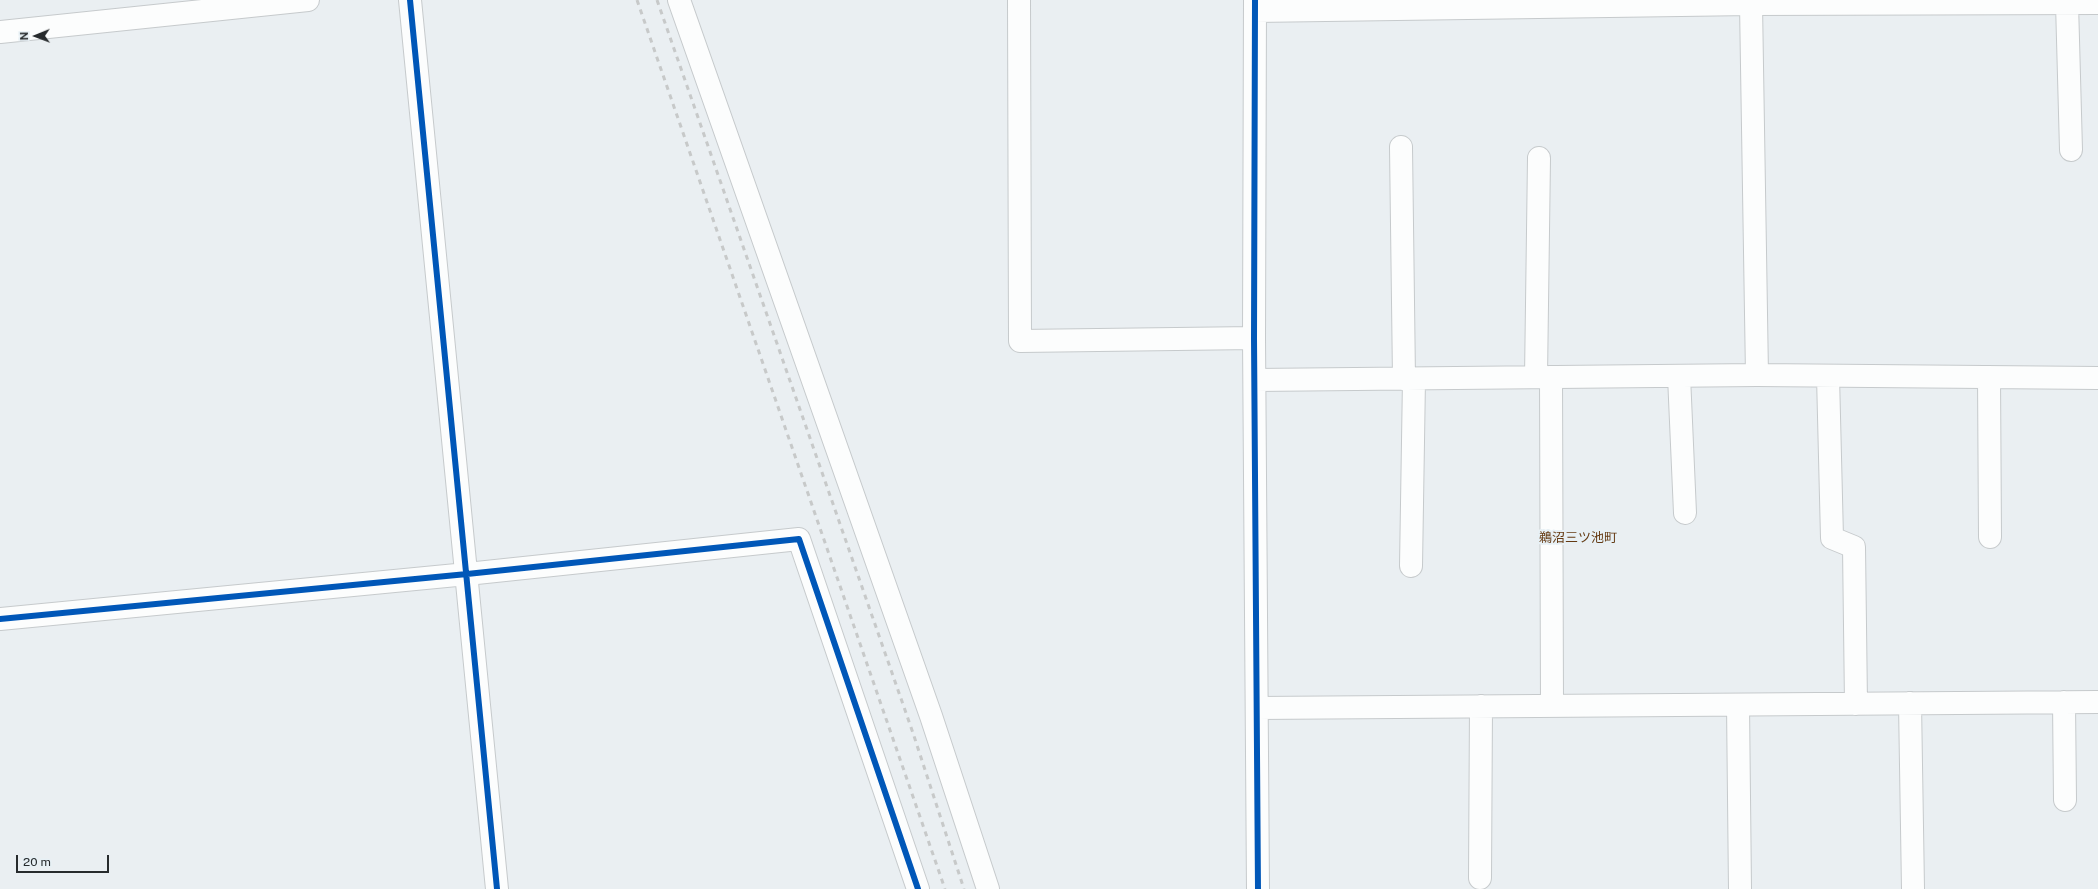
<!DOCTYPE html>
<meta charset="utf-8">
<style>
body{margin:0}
#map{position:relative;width:2098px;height:889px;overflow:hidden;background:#eaeff2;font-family:"Public Sans",sans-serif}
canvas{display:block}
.north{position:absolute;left:16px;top:16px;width:40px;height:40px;-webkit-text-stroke:3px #e7f0f5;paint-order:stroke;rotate:269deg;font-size:11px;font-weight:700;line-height:16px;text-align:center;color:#272b2d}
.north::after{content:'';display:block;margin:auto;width:14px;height:18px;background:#272b2d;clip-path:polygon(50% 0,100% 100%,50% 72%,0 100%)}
.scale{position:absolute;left:16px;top:855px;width:93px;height:18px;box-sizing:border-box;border:2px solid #272b2d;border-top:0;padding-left:5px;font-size:12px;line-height:14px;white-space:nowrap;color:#272b2d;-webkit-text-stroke:3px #e7f0f5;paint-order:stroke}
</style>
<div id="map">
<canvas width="2098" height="889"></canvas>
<div class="north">N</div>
<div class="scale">20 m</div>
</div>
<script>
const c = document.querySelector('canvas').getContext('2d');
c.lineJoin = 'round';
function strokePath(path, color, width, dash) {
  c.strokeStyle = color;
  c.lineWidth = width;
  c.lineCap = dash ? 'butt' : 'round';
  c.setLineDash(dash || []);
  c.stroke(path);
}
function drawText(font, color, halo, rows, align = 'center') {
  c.font = font + ' "Public Sans","Noto Sans JP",sans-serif';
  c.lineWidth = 4;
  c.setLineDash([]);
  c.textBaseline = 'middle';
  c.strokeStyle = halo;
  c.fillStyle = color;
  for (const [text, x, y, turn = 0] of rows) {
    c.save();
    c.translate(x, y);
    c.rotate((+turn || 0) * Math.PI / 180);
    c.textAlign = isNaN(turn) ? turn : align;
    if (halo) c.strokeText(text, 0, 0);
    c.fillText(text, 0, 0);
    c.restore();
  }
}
const minor = new Path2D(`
 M410,0L497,889
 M679,0L931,716L988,889
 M1019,0L1020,341L1254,338
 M1255,0L1254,338L1258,889
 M2067,3L2071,150
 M1751,4L1757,375
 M1255,11L1751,4L2098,3
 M0,32L308,0
 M1401,147L1404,379
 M1679,376L1685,513
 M1828,376L1832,538L1854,547L1856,704
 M1536,377L1539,158
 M1551,377L1552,706
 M1989,377L1990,537
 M1255,380L1757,375L2098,378
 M1411,566L1414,379
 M0,619L467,574L799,539L918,889
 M2064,702L2065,800
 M1910,703L1913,889
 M1738,705L1740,889
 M1257,708L2098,702
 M1480,878L1481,706`);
const rail = new Path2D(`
 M637,0L945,889
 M657,0L913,733L964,889`);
const cycleway = new Path2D(`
 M410,0L497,889
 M1255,0L1254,338L1258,889
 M0,619L467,574L799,539L918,889`);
const quarterNames = [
 ["鵜沼三ツ池町",1578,538]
];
strokePath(minor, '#c6cacc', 24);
strokePath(minor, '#fcfdfd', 22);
strokePath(rail, '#c7c9c9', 3, [5, 5]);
strokePath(cycleway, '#0057b8', 6);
drawText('13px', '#653a13', '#e7f0f5', quarterNames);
</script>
